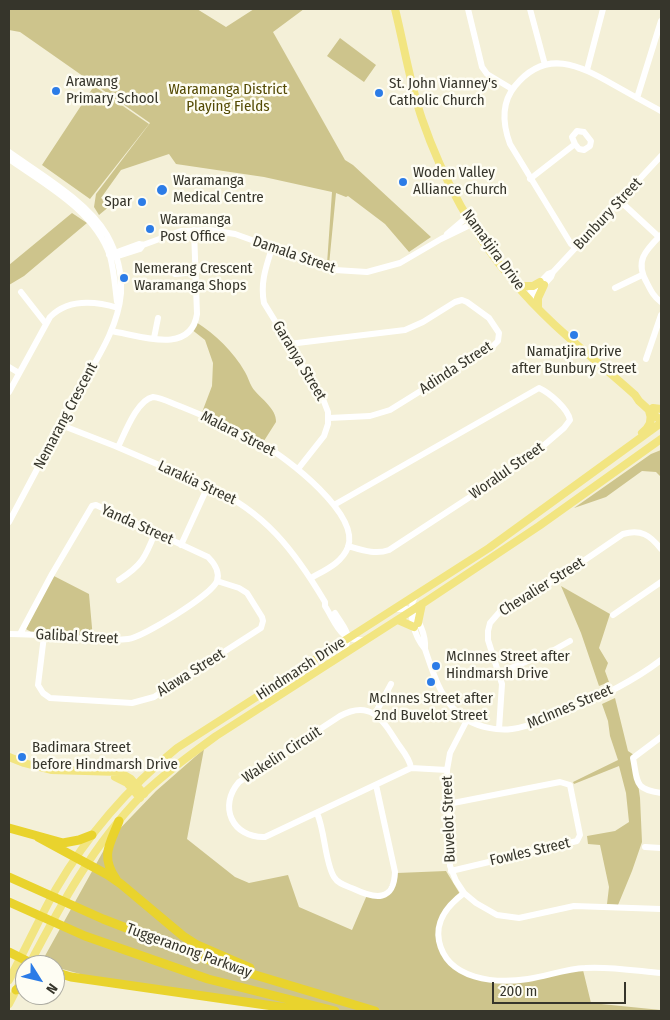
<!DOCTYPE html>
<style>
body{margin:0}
#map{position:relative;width:670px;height:1020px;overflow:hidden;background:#f4f0d8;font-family:"Fira Sans Condensed",sans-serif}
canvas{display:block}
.frame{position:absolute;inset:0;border:10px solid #36352b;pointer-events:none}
.north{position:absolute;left:15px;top:955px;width:50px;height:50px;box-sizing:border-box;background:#fefdf3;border:1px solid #aeada3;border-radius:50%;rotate:126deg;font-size:14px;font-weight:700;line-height:20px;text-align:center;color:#36352b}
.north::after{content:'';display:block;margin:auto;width:18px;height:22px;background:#2c7ce7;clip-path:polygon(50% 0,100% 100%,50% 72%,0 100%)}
.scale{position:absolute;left:492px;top:982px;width:134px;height:22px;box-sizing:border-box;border:2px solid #36352b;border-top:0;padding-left:6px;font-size:15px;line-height:18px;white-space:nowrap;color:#36352b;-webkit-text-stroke:4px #fefdf3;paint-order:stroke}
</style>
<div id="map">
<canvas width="670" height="1020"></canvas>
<div class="frame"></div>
<div class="north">N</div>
<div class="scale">200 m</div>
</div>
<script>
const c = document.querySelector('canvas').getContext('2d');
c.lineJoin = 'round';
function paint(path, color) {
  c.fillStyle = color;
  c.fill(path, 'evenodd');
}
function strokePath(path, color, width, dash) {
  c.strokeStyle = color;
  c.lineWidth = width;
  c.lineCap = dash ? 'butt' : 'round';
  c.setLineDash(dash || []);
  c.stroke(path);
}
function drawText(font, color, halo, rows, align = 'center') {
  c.font = font + ' "Fira Sans Condensed",sans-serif';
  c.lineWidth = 5;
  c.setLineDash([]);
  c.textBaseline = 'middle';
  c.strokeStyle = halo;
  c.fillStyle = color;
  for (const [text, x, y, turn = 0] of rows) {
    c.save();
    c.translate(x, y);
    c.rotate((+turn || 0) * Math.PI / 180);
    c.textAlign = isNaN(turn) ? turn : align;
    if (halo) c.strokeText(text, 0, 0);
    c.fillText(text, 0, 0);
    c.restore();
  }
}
const green = new Path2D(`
 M9,9H197L226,27L254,9H304L273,32L345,160L353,165L431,237L409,252L385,224L348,196L346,197L336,193L329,265L327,264L332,192L264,177L176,164L169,154L121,170L101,198L111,205L99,215L94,207L96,194L150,123L20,32L9,30Z
 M340,38L376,65L364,82L327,56Z
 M94,86L149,124L90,199L42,165Z
 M72,213L87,223L24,276L9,285V265Z
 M196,322C216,335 233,351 245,372C248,377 249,382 252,387C258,397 277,408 276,422L262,444L201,415L212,386L213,363L205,340L191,329Z
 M661,450V477L656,472L642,471L606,497L574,508L651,454Z
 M52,575L89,594L93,639L31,632L26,629Z
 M561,586L610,614L599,648L608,663L605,671L609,682L599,686L581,633Z
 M615,698L628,751L634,755L640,798L642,842L632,871L618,905L607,904L609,887L600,845L588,844L587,836L615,831L629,822L626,793L619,766L574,784L573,782L618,760L610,736L608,721L602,704Z
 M204,749L187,839L235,877L249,883L288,875L299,907L352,930L367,895H384L397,873L446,871L460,894L443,912L438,943L457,970L493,982L583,970L591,1003L661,1010V1011H314L263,1002L105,981L55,967V965L41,963L110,839L156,791Z`);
const minor = new Path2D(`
 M468,9L482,67L487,74L512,89
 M530,9L545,65
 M587,70L603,9
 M637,98L661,21
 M9,152C40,174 88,202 107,235C117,253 122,273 121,293C118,330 94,363 77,394C54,437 32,479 9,522
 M9,159C46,185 95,211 110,256C114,271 115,286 117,302
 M530,179L575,144L572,137L577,131L584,132L591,141L590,146L584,150L579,149L575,144
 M620,201L659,237
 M447,234L467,217
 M661,235C646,250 634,261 647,283C651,291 654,297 661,302
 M272,248C266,267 260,283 264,303L323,399L328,412V424L324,436L298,469
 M576,248L571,244L510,144C503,125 501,103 515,86C546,48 579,65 614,85C630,94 646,103 661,111
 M109,255L139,244L143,245L181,231L210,230L235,234L335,270L367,272L400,263L441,239L472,224
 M115,257L140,249L143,245
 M175,274L196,272
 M615,288L642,275
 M21,292L46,324
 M527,296L548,274L553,272
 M530,300L551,277L553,272L661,156
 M111,331C138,335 191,356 197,314L194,230
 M154,338L158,318
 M289,344L405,330L423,322L455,302L462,300L467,302L489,318L499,333L498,341L493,346L390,410L370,416L329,418
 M646,359L661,315
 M9,367L19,373
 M9,392L50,317C68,299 95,301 118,308
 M61,425L115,446L208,486C265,512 294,550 325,602V606C337,625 340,642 365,640
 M118,447C125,433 137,400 153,397C163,398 173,404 182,407C209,418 236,429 262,444C287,458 360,514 348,547C342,563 325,570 311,578
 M334,505L539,388C550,393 568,409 570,420L564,428L528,459L389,550C375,555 362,550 348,546
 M181,545L208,486
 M119,580C142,565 145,558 155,533
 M415,596C407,612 414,636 425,649C434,676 442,704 467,720C480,727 497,731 512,729C529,727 544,720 560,714C595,700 631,683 661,660
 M395,609H407C419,616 426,636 425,649
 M335,613C346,631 354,635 341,654
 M613,615L661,582
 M9,634C36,634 63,637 89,639C102,639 115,641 128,639C143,637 212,595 217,581C220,572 214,563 208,557L96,505L92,506L52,574L20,634
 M44,636L38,685L43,693L50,698L132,703L154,697L261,628L263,621L262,617L247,593L239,588L217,581
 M499,673L554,650L570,641
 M375,714L391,684
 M467,720L450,753L447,770L450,866L456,881L464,893L476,903L497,915L519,918L574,906L661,909
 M499,729L502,684L488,640V631L490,623L503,608L557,579L623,534C641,529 650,535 661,549
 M661,737L633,758C638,783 634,789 661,793
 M411,768L265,837C232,838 218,806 239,782L340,716C371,699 383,720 398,744C403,751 410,759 411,768L447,770
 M448,804L560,782L570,785L580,835L577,841L451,871
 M317,813C325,831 325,863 334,877C338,884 347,886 354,889C375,899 394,902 395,872L376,785
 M645,847L661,848
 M464,893C448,905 435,920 439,941C447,980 496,984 528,979C547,976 566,969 585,968C607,966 638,971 661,973`);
const major = new Path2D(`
 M395,9C404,45 410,84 422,119C442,177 473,234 513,281C548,324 594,358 635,395L639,401L661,421
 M518,286H533L540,282
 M538,308V298L544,285
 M653,408L661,409
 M642,433C650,427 653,420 649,411
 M398,620L414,627
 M418,623L422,604
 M9,757L24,763L51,770L119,772L131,779L144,794
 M115,777L127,783L140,798
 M29,965C60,906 94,844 141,796C164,774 190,755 216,736L422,604L539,526L661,439
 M9,980C25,950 39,919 56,889C88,834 128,788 177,748L489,548L661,423
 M9,1004L25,973`);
const highway = new Path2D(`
 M9,828L63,843L79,840L92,835
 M38,837L108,875L121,884L183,936L197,945L250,968
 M9,877L103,919L222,965L375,1011
 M116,879C100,856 110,844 119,821
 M9,902L85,936L208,979L335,1011
 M9,952L35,965
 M55,972L71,977L308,1011
 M16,990L25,984`);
const markers = [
 [56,91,5,"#2c7ce7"],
 [379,93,5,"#2c7ce7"],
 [403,182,5,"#2c7ce7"],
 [162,190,6,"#2c7ce7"],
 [142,202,5,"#2c7ce7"],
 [150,229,5,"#2c7ce7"],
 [124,278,5,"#2c7ce7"],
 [574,335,5,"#2c7ce7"],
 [436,666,5,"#2c7ce7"],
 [431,682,5,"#2c7ce7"],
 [22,757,5,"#2c7ce7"]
];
const poiNames = [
 ["Arawang",66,82],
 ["Primary School",66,99],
 ["St. John Vianney's",389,84],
 ["Catholic Church",389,101],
 ["Woden Valley",413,173],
 ["Alliance Church",413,190],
 ["Waramanga",173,181],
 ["Medical Centre",173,198],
 ["Spar",132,202,"right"],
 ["Waramanga",160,220],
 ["Post Office",160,237],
 ["Nemerang Crescent",134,269],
 ["Waramanga Shops",134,286],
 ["Namatjira Drive",574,352,"center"],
 ["after Bunbury Street",574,369,"center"],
 ["McInnes Street after",446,657],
 ["Hindmarsh Drive",446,674],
 ["McInnes Street after",431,699,"center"],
 ["2nd Buvelot Street",431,716,"center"],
 ["Badimara Street",32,748],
 ["before Hindmarsh Drive",32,765]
];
const parkNames = [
 ["Waramanga District",228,90],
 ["Playing Fields",228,107]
];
const streetNames = [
 ["Bunbury Street",608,214,-47],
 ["Namatjira Drive",493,250,54],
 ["Damala Street",294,255,19],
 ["Garanya Street",299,361,59],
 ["Adinda Street",456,368,-33],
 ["Nemarang Crescent",66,416,-62],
 ["Malara Street",238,434,27],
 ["Woralul Street",507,471,-35],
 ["Larakia Street",197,483,25],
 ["Yanda Street",137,525,24],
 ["Chevalier Street",542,587,-32],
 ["Galibal Street",77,637,3],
 ["Hindmarsh Drive",301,669,-33],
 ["Alawa Street",191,673,-32],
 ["McInnes Street",570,707,-23],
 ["Wakelin Circuit",282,755,-33],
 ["Buvelot Street",449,819,-92],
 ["Fowles Street",530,852,-13],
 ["Tuggeranong Parkway",189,951,20]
];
paint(green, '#cdc48c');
strokePath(minor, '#fff', 6);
strokePath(major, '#f2e581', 8);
strokePath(highway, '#e9d32d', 9);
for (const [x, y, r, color] of markers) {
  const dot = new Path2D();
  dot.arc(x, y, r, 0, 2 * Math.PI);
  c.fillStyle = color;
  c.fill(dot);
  strokePath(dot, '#fefdf3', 2);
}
drawText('15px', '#36352b', '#fefdf3', poiNames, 'left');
drawText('15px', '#544a04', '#fefdf3', parkNames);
drawText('15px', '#36352b', '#fefdf3', streetNames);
</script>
